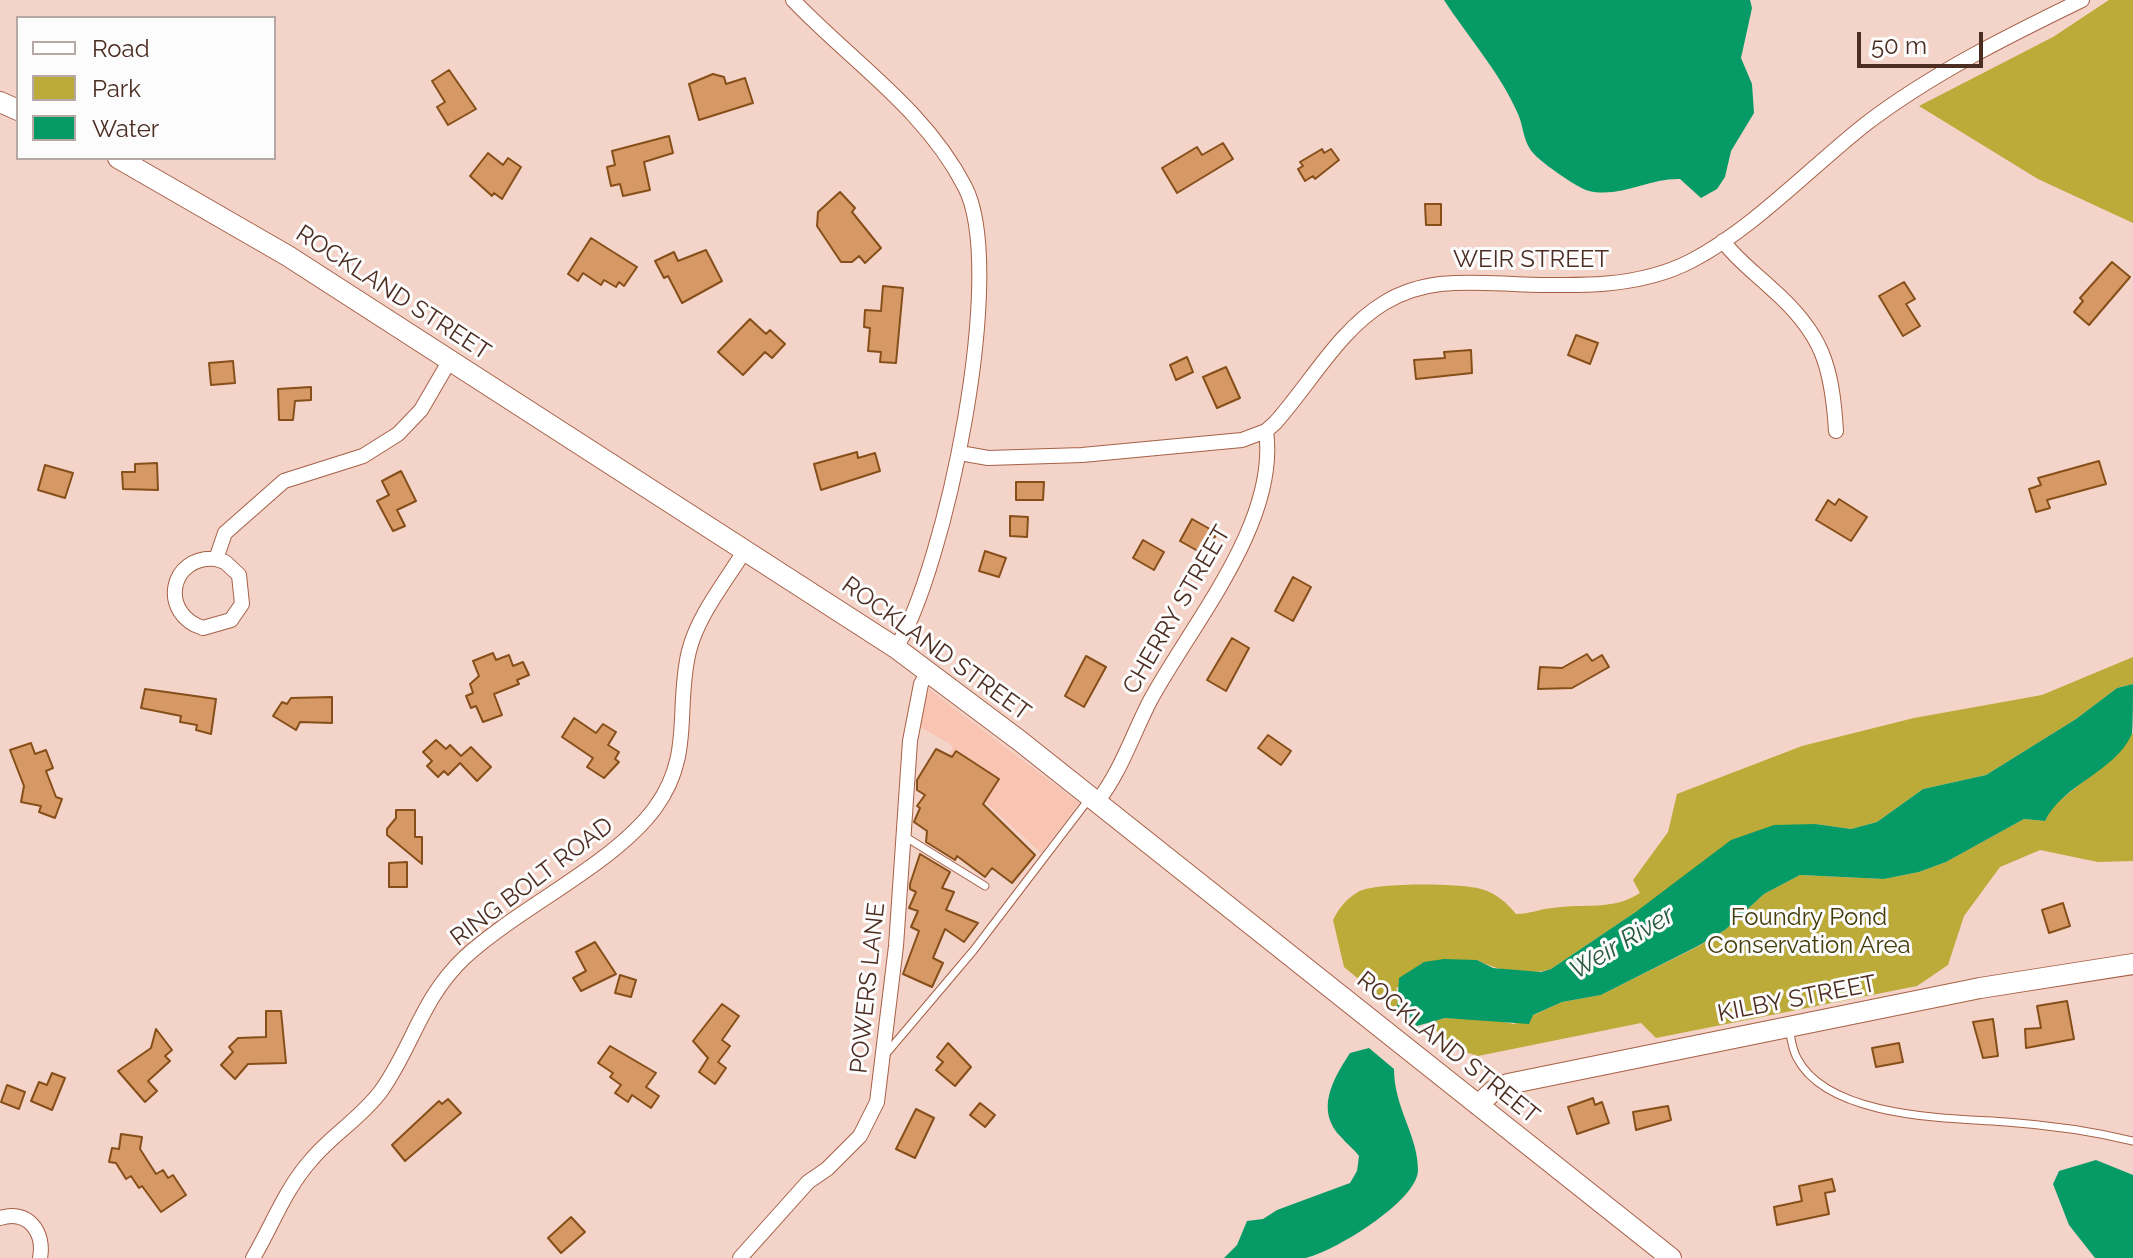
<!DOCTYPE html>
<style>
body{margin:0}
#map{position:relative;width:2133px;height:1258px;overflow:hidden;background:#f4d3c8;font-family:Raleway,sans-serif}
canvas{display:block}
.legend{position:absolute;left:16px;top:16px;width:260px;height:144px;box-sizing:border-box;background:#fcfcfc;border:2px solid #b6a9a5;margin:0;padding:10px 14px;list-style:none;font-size:24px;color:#4c2d22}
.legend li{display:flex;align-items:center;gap:16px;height:40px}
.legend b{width:40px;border:2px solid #b6a9a5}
.scale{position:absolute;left:1857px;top:32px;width:126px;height:36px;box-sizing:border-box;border:4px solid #4c2d22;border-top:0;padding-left:10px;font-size:24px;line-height:28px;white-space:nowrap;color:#4c2d22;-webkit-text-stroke:6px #fcfcfc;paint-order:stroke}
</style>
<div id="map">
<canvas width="2133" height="1258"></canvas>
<ul class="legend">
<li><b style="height:10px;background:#fff"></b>Road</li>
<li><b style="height:22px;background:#bcaa39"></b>Park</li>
<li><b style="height:22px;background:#069b66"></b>Water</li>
</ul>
<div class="scale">50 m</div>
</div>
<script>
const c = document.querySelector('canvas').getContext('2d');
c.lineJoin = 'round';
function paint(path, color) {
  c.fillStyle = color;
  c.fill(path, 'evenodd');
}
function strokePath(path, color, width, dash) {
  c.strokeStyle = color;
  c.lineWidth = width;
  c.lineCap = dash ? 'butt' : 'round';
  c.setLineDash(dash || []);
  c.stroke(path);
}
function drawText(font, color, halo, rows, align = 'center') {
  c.font = font + ' Raleway,sans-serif';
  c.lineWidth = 6;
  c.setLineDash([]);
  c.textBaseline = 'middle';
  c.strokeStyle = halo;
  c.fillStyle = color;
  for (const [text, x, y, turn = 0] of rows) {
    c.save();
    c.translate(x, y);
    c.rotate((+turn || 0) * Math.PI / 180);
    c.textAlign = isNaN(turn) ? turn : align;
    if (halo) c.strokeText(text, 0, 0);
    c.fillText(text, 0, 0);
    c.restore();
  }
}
const built = new Path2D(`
 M929,689L1079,803L1041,853L985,802L941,774L953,746L919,726Z`);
const green = new Path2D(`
 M2109,0H2133V223L2038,179L1919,106L2053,37Z
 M2133,657V684L2117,688L2076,719L1986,775L1923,789L1877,822L1851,829L1816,824L1637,911L1551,969C1528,976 1498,971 1477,960L1396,988L1400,1002L1397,1011L1344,967L1333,920C1339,908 1346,899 1358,892C1374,882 1462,883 1481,889C1496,893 1507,903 1516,914C1530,914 1540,909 1553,908C1584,903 1613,911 1640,893L1633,880L1668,832L1677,794L1802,746L1914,718L2042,695Z
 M2133,733V861L2098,862L2040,850L2000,867L1964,916L1948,965L1917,986L1656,1038L1641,1023L1478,1056L1459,1050L1427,1023L1445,1018L1489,1019L1514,1024L1562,1002L1601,995L1699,946L1725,930L1764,894L1800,875L1884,879L1919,872L1946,862L2024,819L2045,821L2052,807L2117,754Z`);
const water = new Path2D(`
 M1444,0H1750L1752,8L1741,58L1752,84L1754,113L1731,151L1725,177L1717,189L1701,198L1680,179C1649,178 1621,198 1589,191C1579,189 1535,159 1530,149C1523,138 1523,125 1518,114C1501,74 1468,37 1444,0Z
 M2133,684C2133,698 2133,722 2132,734C2115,772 2063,784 2045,821L2024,819L1946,862L1919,872L1884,879L1800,875L1764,894L1725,930L1698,946L1601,995L1562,1002L1533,1015L1529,1024L1445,1018L1417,1026L1397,1011L1399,978L1424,962L1444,959L1477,960L1493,968L1541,972L1551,969L1637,911L1731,840L1774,825L1816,824L1851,829L1877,822L1923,789L1986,775L2076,719L2117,688Z
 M1369,1048L1394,1069C1394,1108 1418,1135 1418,1170C1418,1201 1332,1253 1305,1258C1279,1258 1249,1258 1224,1258L1237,1245L1247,1221L1263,1219L1277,1210L1350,1183L1357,1171L1359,1156C1353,1148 1348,1145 1342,1138C1314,1111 1333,1079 1350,1053Z
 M2096,1160L2133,1175V1258H2095L2069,1225L2053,1184L2059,1171Z`);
const building = new Path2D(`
 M449,70L476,109L448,125L437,107L445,102L432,81Z
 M713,74L724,77L726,84L745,78L753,103L699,120L689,84Z
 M669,136L673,153L644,162L650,190L623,196L620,184L611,186L607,167L615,165L612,151Z
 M1223,143L1233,159L1177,193L1162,168L1197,147L1202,155Z
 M1322,149L1324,153L1331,149L1339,160L1315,179L1313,176L1305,181L1298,169L1303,166L1300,162Z
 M488,153L503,165L508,158L521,167L502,199L494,193L492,196L470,176Z
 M840,192L855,208L852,212L881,248L865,263L859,256L852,262H841L817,226L818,212Z
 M1425,204H1441V225H1426Z
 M591,238L637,267L624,286L619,282L616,287L604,280L601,285L583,273L578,281L568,274Z
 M706,250L722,281L682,303L668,276L664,278L655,261L674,252L678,261Z
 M2112,262L2130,277L2089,325L2074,312L2083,301L2080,298Z
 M1904,282L1915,299L1906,304L1920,326L1903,336L1879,296Z
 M883,286L903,288L896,363L880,362L881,352L868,351L870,328L864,327L865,310L881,311Z
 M750,319L766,334L770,330L785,344L772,358L765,352L743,375L718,352Z
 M1576,335L1598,343L1590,364L1568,355Z
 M1471,350L1472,373L1416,379L1414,360L1445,358L1444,352Z
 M1187,357L1193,372L1176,380L1170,365Z
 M233,361L235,383L211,385L209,363Z
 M1226,367L1240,398L1217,408L1203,377Z
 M311,387V400L295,401L293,420H279L278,389Z
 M857,452L858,458L875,453L880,471L821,490L814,464Z
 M2099,461L2106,484L2047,500L2050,508L2036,512L2029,489L2041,485L2038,478Z
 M157,463L158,490L123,489L122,472H135V464Z
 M45,465L73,473L65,498L38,490Z
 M401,471L416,501L397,510L405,526L393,531L377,501L389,495L382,481Z
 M1016,482H1044L1043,500H1016Z
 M1839,499L1867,517L1851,541L1816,520L1828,500L1835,505Z
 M1010,516L1028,517L1027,537L1010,536Z
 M1192,519L1217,533L1205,555L1180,541Z
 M1143,540L1164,552L1154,570L1133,558Z
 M985,551L1006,558L999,577L979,571Z
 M1293,577L1311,587L1293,621L1275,611Z
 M1232,638L1249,648L1226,691L1207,680Z
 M493,653L496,660L509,655L513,666L523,662L529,675L517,680L519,684L494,694L502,715L483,722L476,706L471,708L466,696L473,693L470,684L479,676L473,661Z
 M1587,654L1592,661L1602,655L1609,667L1572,688L1538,689L1540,667L1562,668Z
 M1086,656L1106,667L1084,707L1065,696Z
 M145,689L216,699L211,734L196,730L197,725L180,722L181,716L141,708Z
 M332,697V723L300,722L296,730L273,716L282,702L287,704L291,698Z
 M574,718L596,733L603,724L616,732L608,745L619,752L615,759L619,762L604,778L587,767L593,758L562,737Z
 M1268,735L1291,751L1281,765L1258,748Z
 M436,740L446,749L450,745L461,756L471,747L491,767L477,781L460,763L448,775L444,771L438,777L427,766L432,761L423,752Z
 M31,743L35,754L46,750L53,768L46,771L56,797L62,799L55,818L39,812L41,806L21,802L24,786L10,750Z
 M936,749L952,757L956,751L999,779L983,804L1035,855L1012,883L992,868L985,877L957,856L955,860L926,842L927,831L914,822L920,808L917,806L925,795L917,790V780Z
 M396,810H415V837H422V864L387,835V829L396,818Z
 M920,854L950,872L942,888L954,892L946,910L978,923L964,942L945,929L933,958L943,963L932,987L903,974L919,931L911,927L918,911L909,908L916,892L910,889V884Z
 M407,862V887H389V863Z
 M2063,903L2070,926L2049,933L2042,910Z
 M595,942L616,974L581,991L573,978L586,971L576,952Z
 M620,975L636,980L631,997L615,993Z
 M2067,1001L2074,1039L2026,1048L2025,1029L2041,1028L2037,1006Z
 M722,1004L739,1016L722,1040L730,1046L718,1062L726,1068L715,1084L699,1072L708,1058L693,1041Z
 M266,1011H281L286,1063L248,1064L235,1079L221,1065L233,1052L229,1047L238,1038L266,1037Z
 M1993,1019L1998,1056L1983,1058L1973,1022Z
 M156,1029L172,1050L165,1056L170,1061L148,1081L157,1091L145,1102L118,1071L151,1048Z
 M948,1043L971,1067L955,1086L936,1070L943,1062L937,1057Z
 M1899,1043L1903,1062L1876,1067L1872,1048Z
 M610,1046L656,1073L646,1087L659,1096L651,1108L632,1095L628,1102L615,1093L621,1085L610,1077L613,1073L598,1063Z
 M52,1073L65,1078L52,1110L31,1101L39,1082L47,1085Z
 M7,1085L25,1092L19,1109L1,1102Z
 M1593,1098L1595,1105L1602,1102L1609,1123L1577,1134L1568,1107Z
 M448,1099L461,1113L405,1161L392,1145L439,1101L442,1104Z
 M980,1103L995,1115L985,1127L970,1115Z
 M1668,1106L1671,1120L1636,1130L1633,1112Z
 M916,1109L934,1118L915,1158L896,1149Z
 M121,1134L142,1137L140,1149L156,1174L163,1170L168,1178L173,1175L186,1195L161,1212L142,1186L139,1188L131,1176L126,1179L116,1163L109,1162L112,1148L119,1149Z
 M1832,1179L1835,1191L1825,1193L1829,1214L1777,1225L1774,1207L1802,1201L1799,1186Z
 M571,1217L585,1232L561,1253L548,1238Z`);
const lane = new Path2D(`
 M904,836L985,886
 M1789,1028C1791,1038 1792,1049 1797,1058C1828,1118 1948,1118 2006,1122C2049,1125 2091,1131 2133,1141
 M885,1055L973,951L1089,799`);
const street = new Path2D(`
 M793,0C852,62 925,109 965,187C1008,270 945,569 896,648
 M1723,241C1736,259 1755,273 1772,289C1822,333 1832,365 1836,431
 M960,453L988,458L1082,455L1242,440L1266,431L1275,423C1310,384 1339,330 1384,303C1425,278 1467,282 1513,284C1573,286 1637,289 1691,261C1753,229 1812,166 1867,123C1933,73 2008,36 2082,0
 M216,559L225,562L239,575L242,604L231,620L203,628C159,614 169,555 216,559L225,533L284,481L363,456L398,434L421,410L450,360
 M1097,802C1121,772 1133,733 1151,699C1193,622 1279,522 1266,431
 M0,1218C28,1209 45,1232 40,1258
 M253,1258C273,1224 285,1189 312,1159C333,1134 361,1118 381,1091C413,1046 421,999 464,958C519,907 613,865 655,808C694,755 675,708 689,651C698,615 726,581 745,550
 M740,1258L808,1182L827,1169L860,1136L877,1102L896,946L910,741L921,684L928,672`);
const secondary = new Path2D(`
 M0,102L18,110
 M118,158L288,256L896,648L1020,741L1671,1258
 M1478,1105L1493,1091L1508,1084L1980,988L2133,964`);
const streetNames = [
 ["WEIR STREET",1531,260],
 ["ROCKLAND STREET",393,293,33],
 ["CHERRY STREET",1177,610,-60],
 ["ROCKLAND STREET",936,649,36],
 ["RING BOLT ROAD",532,882,-37],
 ["POWERS LANE",868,988,-84],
 ["KILBY STREET",1797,999,-11],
 ["ROCKLAND STREET",1448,1048,39]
];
const parkNames = [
 ["Foundry Pond",1809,918],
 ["Conservation Area",1809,946]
];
const waterNames = [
 ["Weir River",1622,943,-31]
];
paint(built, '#f9c5b2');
paint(green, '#bcaa39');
paint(water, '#069b66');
paint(building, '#d69966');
strokePath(building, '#864f19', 2);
strokePath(lane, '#a66047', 9);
strokePath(street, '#a66047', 16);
strokePath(secondary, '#a66047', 22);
strokePath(lane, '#fff', 7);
strokePath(street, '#fff', 14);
strokePath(secondary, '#fff', 20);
drawText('24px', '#4c2d22', '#fcfcfc', streetNames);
drawText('24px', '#443c0b', '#fcfcfc', parkNames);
drawText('italic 26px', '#2a5a42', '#fcfcfc', waterNames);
</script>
